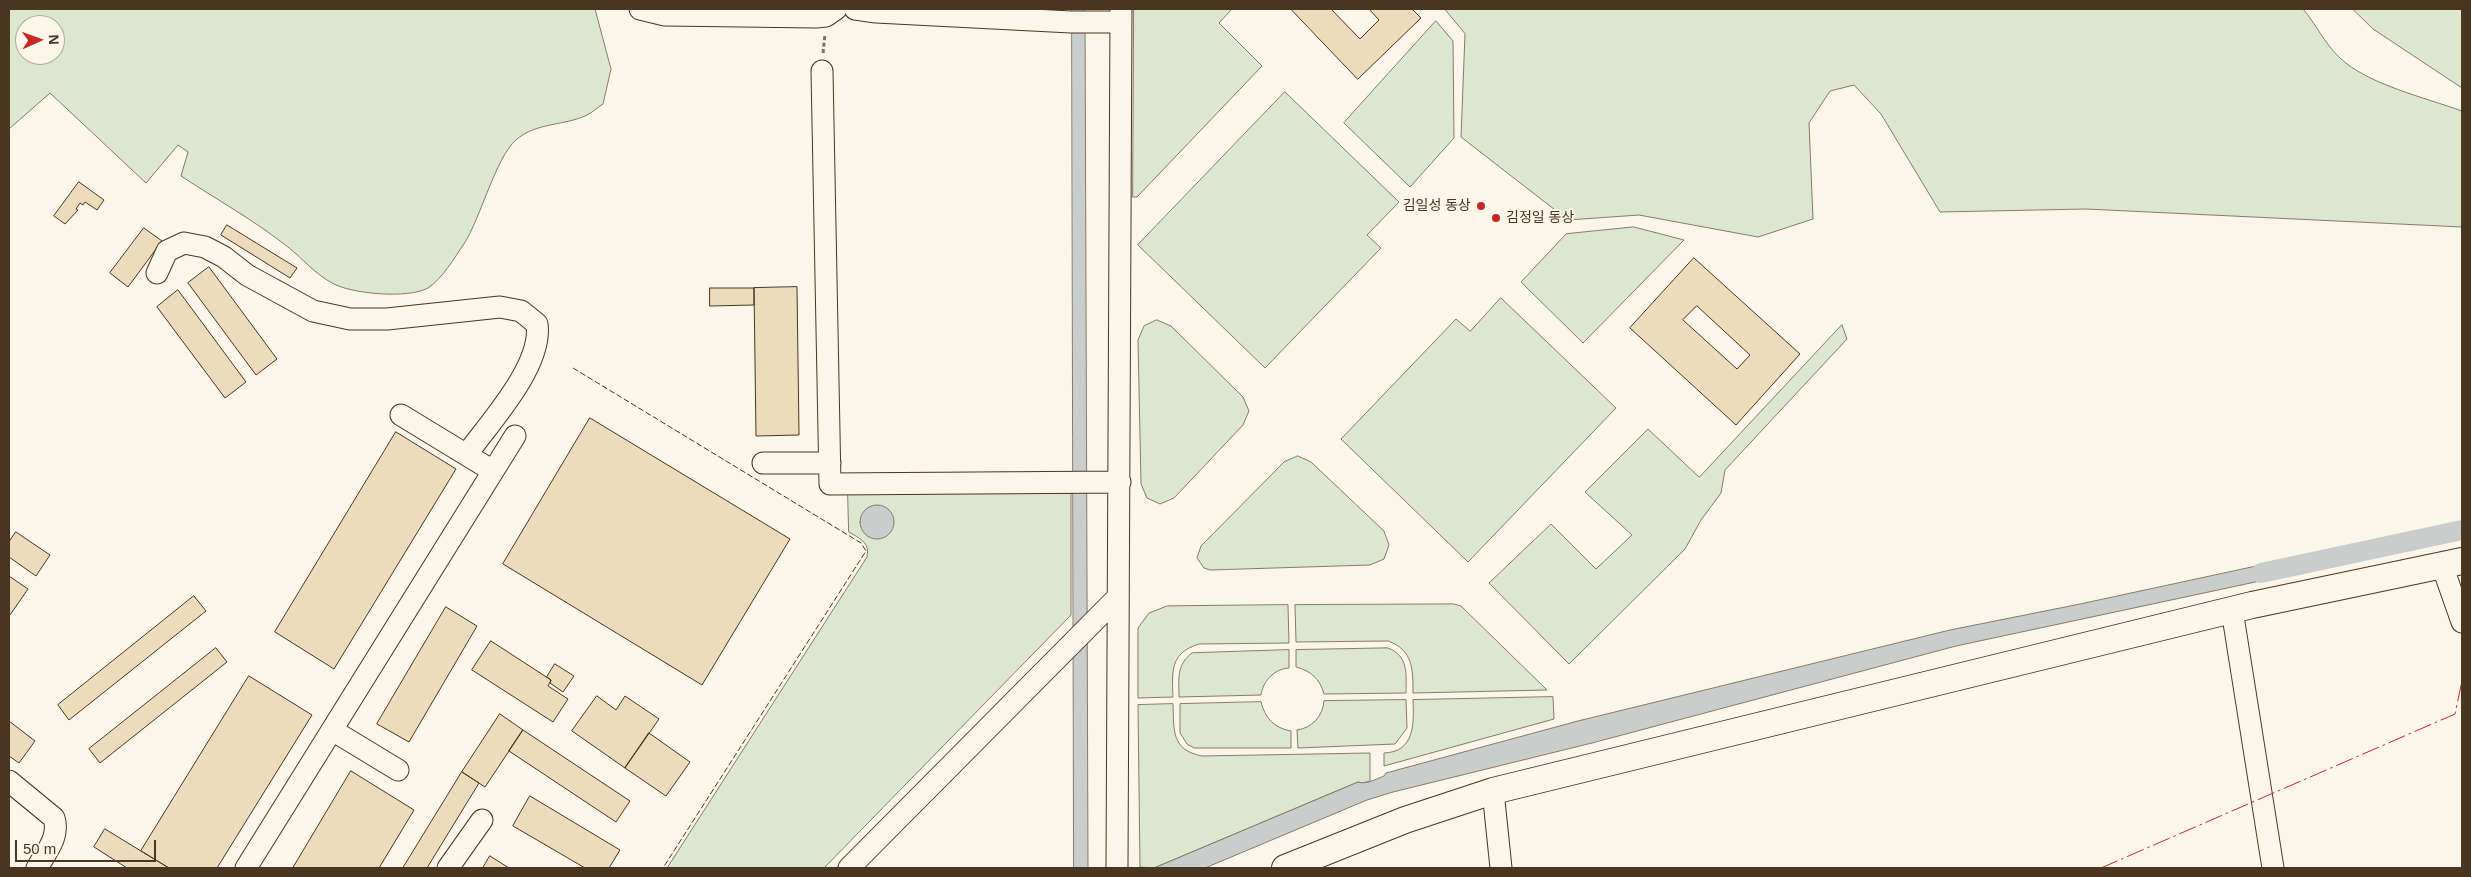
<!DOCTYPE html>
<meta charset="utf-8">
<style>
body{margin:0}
#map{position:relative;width:2471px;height:877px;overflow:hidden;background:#fbf6e9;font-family:Arial,sans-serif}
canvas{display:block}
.frame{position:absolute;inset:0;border:10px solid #4a3520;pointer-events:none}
.north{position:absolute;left:15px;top:15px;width:50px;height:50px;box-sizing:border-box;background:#fbf6e9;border:1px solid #b4a999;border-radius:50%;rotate:88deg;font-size:14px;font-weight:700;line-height:20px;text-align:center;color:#4a3520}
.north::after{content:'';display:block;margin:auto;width:18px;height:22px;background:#c62828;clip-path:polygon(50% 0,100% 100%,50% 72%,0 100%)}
.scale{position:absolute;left:15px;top:840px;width:141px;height:22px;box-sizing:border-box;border:2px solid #4a3520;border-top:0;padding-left:6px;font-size:15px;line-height:18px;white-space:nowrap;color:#4a3520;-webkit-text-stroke:4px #fbf6e9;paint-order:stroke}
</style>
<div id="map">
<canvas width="2471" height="877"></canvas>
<div class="frame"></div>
<div class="north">N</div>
<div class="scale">50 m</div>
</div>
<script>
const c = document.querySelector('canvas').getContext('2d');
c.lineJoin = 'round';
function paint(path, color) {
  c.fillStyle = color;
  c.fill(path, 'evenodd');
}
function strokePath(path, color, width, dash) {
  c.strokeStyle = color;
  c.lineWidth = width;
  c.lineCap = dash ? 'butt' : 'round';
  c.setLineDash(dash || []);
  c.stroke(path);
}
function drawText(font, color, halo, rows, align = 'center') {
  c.font = font + ' Arial,"Noto Sans KR",sans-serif';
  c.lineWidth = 4;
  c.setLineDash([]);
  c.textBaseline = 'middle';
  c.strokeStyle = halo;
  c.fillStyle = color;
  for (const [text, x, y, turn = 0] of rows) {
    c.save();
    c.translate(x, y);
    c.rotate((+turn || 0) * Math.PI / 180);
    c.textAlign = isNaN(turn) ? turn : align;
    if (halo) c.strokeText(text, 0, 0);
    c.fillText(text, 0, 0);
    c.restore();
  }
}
const green = new Path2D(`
 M9,9H595L611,69L603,104C598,107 593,112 587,115C565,126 536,122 516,140C496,157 481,217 464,244C455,257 442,279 428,288C408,299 351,294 332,283C314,273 303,259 288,247C255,221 216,199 181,176L188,152L178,145L146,183L50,93L9,129ZM25,25H55V55H25Z
 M1134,9H1232L1219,23L1262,66L1137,197H1133Z
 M1445,9H2303C2316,24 2324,43 2340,58C2367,84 2426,98 2462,111V227L2086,209L1940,212L1881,114L1854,85L1830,91L1809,123L1813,219L1758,237L1639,215L1568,220L1461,137L1465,34Z
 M2353,9H2462V88L2373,29Z
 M1436,21L1453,41L1454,138L1410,187L1344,123Z
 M1285,92L1399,202L1367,235L1381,248L1265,368L1138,245Z
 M1634,227L1684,240L1583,343L1521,282L1566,234Z
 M1501,298L1616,408L1468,562L1341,439L1456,319L1470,331Z
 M1157,320L1171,326L1243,397L1249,411L1243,425L1174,498L1160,504L1147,498L1141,484L1138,340L1144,326Z
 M1842,325L1847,339L1725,470L1721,493L1701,520L1685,549L1569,664L1489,583L1551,524L1596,569L1632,535L1585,492L1648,429L1699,477Z
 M1298,456L1311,462L1384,531L1389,545L1384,559L1370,565L1210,570L1204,568L1197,558L1201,546L1284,462Z
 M848,493H1071V615L824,868H667L867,557C870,542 860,539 849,532Z
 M1454,604L1461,606L1547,690L1413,693C1413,669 1413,650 1388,641L1296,642L1295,605Z
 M1288,605L1289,643L1199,644C1170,653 1172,671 1173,697L1138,698V628L1149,613L1167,606Z
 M1388,648C1409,656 1406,674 1406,693L1324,694C1320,679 1311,671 1296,667V650Z
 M1289,650V668C1274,669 1263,681 1261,695L1179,697C1179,679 1176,665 1192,653Z
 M1553,697L1554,719L1384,766V753C1415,752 1414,723 1413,700Z
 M1406,700L1407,728L1395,744L1298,748L1297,730C1312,728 1323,716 1324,701Z
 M1261,702C1265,718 1274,728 1291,731V748H1194L1187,744L1180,733V704Z
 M1173,704C1174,730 1171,750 1202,756L1370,753V781L1362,783L1358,782L1154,868L1140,867L1138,705Z`);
const water = new Path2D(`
 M1072,9H1085L1088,868H1074Z
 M860 522a17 17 0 1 1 34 0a17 17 0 1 1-34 0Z
 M2286,560L2288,575L1956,646L1592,743L1393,792L1367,800L1205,868H1154L1358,782C1366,785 1376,779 1384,776L1386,773L1578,721L1950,630L2080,604Z`);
const canal = new Path2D(`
 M2261,573L2462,530`);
const building = new Path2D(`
 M1291,9H1331L1360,39L1379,20L1369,9H1412L1421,18L1358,79Z
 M79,182L104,200L97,210L85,202L83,205L80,203L76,209L78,210L65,224L54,216Z
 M227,225L297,268L290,278L221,235Z
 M144,228L162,241L128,287L110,273Z
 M1694,258L1800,354L1736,425L1630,328ZM1697,306L1750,355L1737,369L1683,320Z
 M209,267L277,359L256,375L188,283Z
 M797,287L799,435L756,436L754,288Z
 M710,288H754V305L710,306Z
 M178,290L246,382L225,398L157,307Z
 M590,418L790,539L702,685L503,564Z
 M396,432L456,469L334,669L275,632Z
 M16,532L50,555L36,576L9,557V542Z
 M9,576L28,589L10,615L9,614Z
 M194,596L206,611L69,720L58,705Z
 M446,607L477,626L409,742L377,724Z
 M491,641L551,680L548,686L568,699L553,722L472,670Z
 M216,648L227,662L100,763L89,749Z
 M555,664L574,676L563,692L550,683L551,680L547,677Z
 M249,676L312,715L217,868H169L141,851Z
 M597,696L616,710L625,696L659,719L625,768L572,731Z
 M500,714L523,730L485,787L462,772Z
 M9,721L35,741L19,763L9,756Z
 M523,730L630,801L616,822L509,751Z
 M649,733L690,762L666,796L625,768Z
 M351,771L414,810L379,868H293Z
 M462,772L479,783L427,868H403Z
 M530,796L620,850L609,868H585L513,826Z
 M105,829L141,851L169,868H127L94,847Z
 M490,856L509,868H483Z`);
const path = new Path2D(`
 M823,53L825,34`);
const minor = new Path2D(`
 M640,9L665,15L816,17L826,16L836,9
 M855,9L876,12L1071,22H1121
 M822,71L830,484L1120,482
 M157,273L167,251L184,243L205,247L224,257L247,275L313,311L350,319H387L500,307L521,311L537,324C543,365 491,421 467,454
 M401,415L493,471
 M763,463H830
 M2442,565L2462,622
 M2232,610L2273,868
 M332,730L398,770
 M9,781L54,818C60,837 46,852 37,868
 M1493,791L1501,868
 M246,868L515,436
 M448,868L482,820
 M849,868L1118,597
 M1117,868L1121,9`);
const major = new Path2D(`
 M1285,868L1405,820L1493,791L2252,605L2462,561`);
const fence = new Path2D(`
 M573,368L861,543L866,551L663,868`);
const power = new Path2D(`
 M2101,868L2455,714L2462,681`);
const markers = [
 [1481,206,5,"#c62828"],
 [1496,218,5,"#c62828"]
];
const poiNames = [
 ["김일성 동상",1471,206],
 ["김정일 동상",1506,218,"left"]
];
paint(green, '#dce7d0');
strokePath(green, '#887966', 1);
paint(water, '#c9cecd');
strokePath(water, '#887966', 1);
strokePath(canal, '#c9cecd', 20);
paint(building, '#ecdcbc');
strokePath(building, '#4a3520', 1);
strokePath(minor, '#4a3520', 23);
strokePath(major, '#4a3520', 28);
strokePath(path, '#7f6f5c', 3, [4, 2.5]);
strokePath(minor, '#fbf6e9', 21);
strokePath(major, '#fbf6e9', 26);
strokePath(fence, '#4a3520', 1, [6, 2.5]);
strokePath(power, '#c62828', 1, [18, 4, 2.5, 4]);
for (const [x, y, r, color] of markers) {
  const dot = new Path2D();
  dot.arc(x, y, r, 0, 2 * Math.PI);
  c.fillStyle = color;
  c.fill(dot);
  strokePath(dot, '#fbf6e9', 2);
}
drawText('14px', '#4a3520', '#fbf6e9', poiNames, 'right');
</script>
